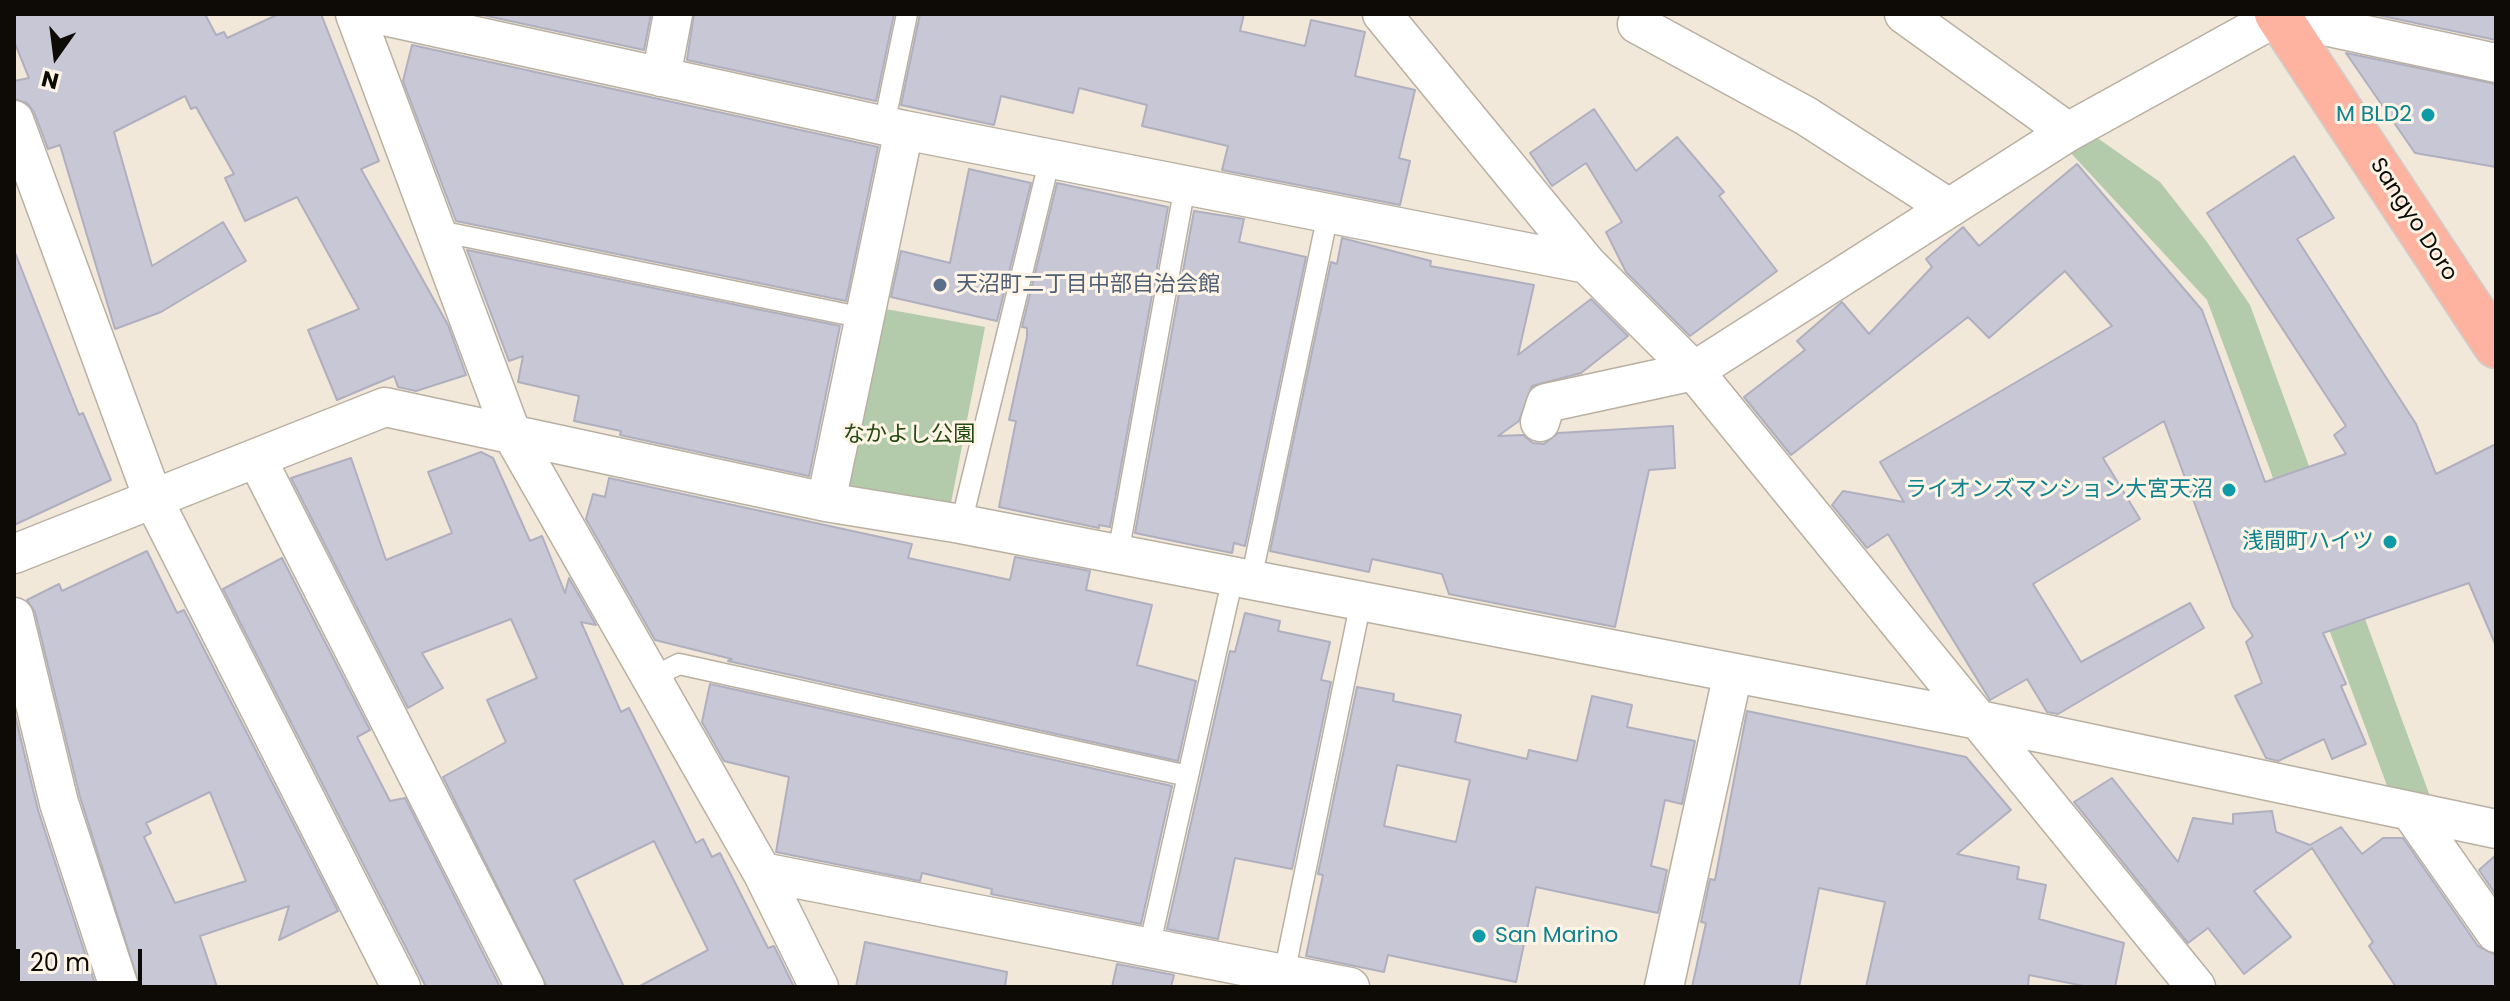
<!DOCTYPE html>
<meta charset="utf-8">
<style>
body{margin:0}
#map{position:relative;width:2510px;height:1001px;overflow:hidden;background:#f1e8d9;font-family:Poppins,sans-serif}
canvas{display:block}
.frame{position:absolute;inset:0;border:16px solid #0e0b07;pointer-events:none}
.north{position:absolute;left:16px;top:16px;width:80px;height:80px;-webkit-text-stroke:6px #fff5e7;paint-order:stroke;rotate:194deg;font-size:22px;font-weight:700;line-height:32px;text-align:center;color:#0e0b07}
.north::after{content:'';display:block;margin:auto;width:28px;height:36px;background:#0e0b07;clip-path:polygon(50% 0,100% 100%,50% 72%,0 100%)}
.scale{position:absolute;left:16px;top:949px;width:126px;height:36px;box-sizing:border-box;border:4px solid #0e0b07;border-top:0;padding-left:10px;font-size:24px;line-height:28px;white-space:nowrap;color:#0e0b07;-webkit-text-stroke:6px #fff5e7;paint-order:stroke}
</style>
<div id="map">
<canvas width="2510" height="1001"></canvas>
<div class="frame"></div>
<div class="north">N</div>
<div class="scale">20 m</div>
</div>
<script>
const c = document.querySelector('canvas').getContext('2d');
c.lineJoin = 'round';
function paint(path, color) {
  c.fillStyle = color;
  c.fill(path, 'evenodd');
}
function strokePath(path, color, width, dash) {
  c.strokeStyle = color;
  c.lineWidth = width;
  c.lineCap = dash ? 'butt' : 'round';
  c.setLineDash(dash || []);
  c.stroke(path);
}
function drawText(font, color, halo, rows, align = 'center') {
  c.font = font + ' Poppins,"Noto Sans JP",sans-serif';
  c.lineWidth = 6;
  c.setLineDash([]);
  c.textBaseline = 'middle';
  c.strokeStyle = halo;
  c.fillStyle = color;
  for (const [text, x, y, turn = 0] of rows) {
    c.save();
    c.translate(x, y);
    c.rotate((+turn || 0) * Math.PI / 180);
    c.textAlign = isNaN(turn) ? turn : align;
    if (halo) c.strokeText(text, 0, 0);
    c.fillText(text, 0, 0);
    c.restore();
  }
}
const green = new Path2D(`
 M2096,137L2160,182L2207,242L2250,305L2431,799L2389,791L2207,300L2069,151Z
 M880,308L985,327L950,508L841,488Z`);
const building = new Path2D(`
 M14,14H205L216,35L224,32L227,38L279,14H321L379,161L361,169L448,325L466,375L416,391L398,387L394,376L337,400L308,330L359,309L297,197L245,221L225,178L234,174L196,107L191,109L185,96L114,132L152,266L223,222L246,261L161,312L115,329L60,145L48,149L34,112L27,103L14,99V81L29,78L14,41Z
 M478,14H651L644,50Z
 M694,14H894L876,101L687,60Z
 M920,14H1244L1240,31L1305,46L1311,20L1365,32L1355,76L1415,90L1399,158L1410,161L1400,205L1222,170L1228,146L1142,126L1147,105L1079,88L1073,113L1001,96L994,125L901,105Z
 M2373,14H2496V40Z
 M412,45L878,147L846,301L456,221L403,81Z
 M2346,53L2496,84V167L2415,153Z
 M1594,109L1636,171L1677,137L1724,192L1719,196L1777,271L1690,336L1626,272L1606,232L1622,222L1586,163L1552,186L1530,153Z
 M2294,156L2334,218L2297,239L2416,424L2436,474L2496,444V646L2469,583L2323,633L2346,684L2341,686L2366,744L2332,759L2324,739L2278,761L2266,758L2235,696L2262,683L2246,642L2253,636L2233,607L2164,421L2103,458L2140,519L2033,584L2081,662L2190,603L2204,628L2058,714L2047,712L2027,679L1990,700L1888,534L1867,548L1832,505L1843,491L1904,502L1880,462L2112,326L2065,271L1989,338L1968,317L1791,455L1744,397L1805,350L1797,341L1842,302L1869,334L1932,267L1926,259L1963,227L1979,246L2077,164L2202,310L2265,482L2346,454L2334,435L2346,426L2207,213Z
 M969,169L1031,183L997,321L891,297L901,251L950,263Z
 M1057,183L1168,207L1110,527L1099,525V528L999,507L1016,421L1009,420L1027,337V328L1022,327Z
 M1194,211L1244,219L1239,242L1306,257L1245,546L1234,543L1232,553L1135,533Z
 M1342,238L1431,261L1430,266L1534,285L1518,355L1591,299L1628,336L1581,373L1532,386L1519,421L1498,436L1523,435L1533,443L1544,444L1558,433L1673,426L1675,468L1649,470L1615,627L1449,594L1442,574L1372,559L1369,572L1270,551L1331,262L1337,264Z
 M14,250L79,415L83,413L111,480L14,525Z
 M467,250L840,326L809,476L620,435L621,431L574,421L579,396L518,382L523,356L509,361Z
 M481,452L493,458L530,541L542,536L565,593L569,578L596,625L581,622L621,712L629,708L696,843L703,839L712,857L720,853L768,948L774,946L794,987H638L708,950L654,841L574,880L624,987H547L443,777L506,742L487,700L537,678L511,619L422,653L443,688L408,708L291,478L351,458L386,560L452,533L428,472Z
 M609,478L912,544L908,558L1010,580L1015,557L1090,571L1086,590L1152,605L1137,665L1196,681L1178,761L728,661L732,659L655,640L586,519L593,494L605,497Z
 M147,551L177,613L184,610L338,911L279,940L289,906L200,936L217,987H140L80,797L35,612L27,600L59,584L62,591ZM210,792L246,881L175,903L144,837L151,833L146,823Z
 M282,558L370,730L357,737L390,801L405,798L500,987H426L223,589Z
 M1245,613L1280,621L1278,631L1330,642L1321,680L1331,682L1292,869L1235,858L1218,939L1167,929L1230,651L1235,652Z
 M710,684L1172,786L1141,924L991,894L992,889L922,873L920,881L776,852L789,777L724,761L702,722Z
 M1357,687L1394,694L1393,701L1461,715L1455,742L1527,759L1529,750L1577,761L1592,696L1632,705L1627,727L1695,741L1682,804L1665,800L1651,866L1667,870L1658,913L1536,887L1516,982L1388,955L1384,972L1306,956L1323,875L1318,874ZM1397,765L1470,780L1456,842L1384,826Z
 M14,711L38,810L96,987H14Z
 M1747,711L1966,757L2011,810L1957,854L2019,867L2017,879L2046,885L2039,919L2124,943L2115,987H2089L2029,975L2028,987H1866L1885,902L1819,888L1799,987H1692L1706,923L1701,922L1710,879L1715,880Z
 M2112,778L2178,862L2193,818L2233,824V814L2272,811L2276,832L2310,845L2341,827L2362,854L2383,838H2403L2478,946L2496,955V987H2396L2369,946L2373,942L2312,848L2254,891L2291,937L2244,974L2208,928L2188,943L2074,802Z
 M2496,855V895L2479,870Z
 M865,942L1007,972L1005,987H856Z
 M1117,964L1174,975L1171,987H1112Z`);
const lane = new Path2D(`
 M884,125L907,14
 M434,230L864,318
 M961,524L1050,158
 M1118,554L1185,186
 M1251,580L1328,214
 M651,678L679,664L1188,776
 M1149,948L1233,577
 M1284,974L1361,601`);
const street = new Path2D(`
 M355,14L511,432L762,872L819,987
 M375,14L904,130L1587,264
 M1382,14L1587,264L1694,371L2196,987
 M1904,14L2068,132
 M1637,24L1806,116L1949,208
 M661,77L673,14
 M14,120L154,501L401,987
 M1540,422L1546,403L1694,371L2068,132L2278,16L2496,63
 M257,459L525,987
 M826,502L904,130
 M14,554L385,407L826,502L961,524L1979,720L2496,829
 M14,617L59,803L119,987
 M2411,812L2496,933
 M762,872L1350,987
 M1664,987L1733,673`);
const primary = new Path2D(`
 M2277,14L2496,346`);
const markers = [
 [2428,115,8,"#0f9aa8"],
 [940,285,8,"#5c6f8a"],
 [2229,490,8,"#0f9aa8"],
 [2390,542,8,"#0f9aa8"],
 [1479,936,8,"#0f9aa8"]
];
const cultureNames = [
 ["M BLD2",2412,115],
 ["ライオンズマンション大宮天沼",2213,490],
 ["浅間町ハイツ",2374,542],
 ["San Marino",1495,936,"left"]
];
const streetNames = [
 ["Sangyo Doro",2413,220,57]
];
const serviceNames = [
 ["天沼町二丁目中部自治会館",956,285]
];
const parkNames = [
 ["なかよし公園",909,435]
];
paint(green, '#b3caab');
paint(building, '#c7c7d6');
strokePath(building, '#b0afbf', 2);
strokePath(lane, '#b9b0a2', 23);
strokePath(street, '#b9b0a2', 41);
strokePath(primary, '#cfcecd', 47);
strokePath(lane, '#fff', 20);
strokePath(street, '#fff', 38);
strokePath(primary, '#fdb3a0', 44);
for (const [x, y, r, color] of markers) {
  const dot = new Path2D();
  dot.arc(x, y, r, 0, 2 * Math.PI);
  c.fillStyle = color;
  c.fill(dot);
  strokePath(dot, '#fff5e7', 3);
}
drawText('22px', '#0d838f', '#fff5e7', cultureNames, 'right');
drawText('22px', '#0e0b07', '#fff5e7', streetNames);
drawText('22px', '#4e5e75', '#fff5e7', serviceNames, 'left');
drawText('22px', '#234a11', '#fff5e7', parkNames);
</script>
